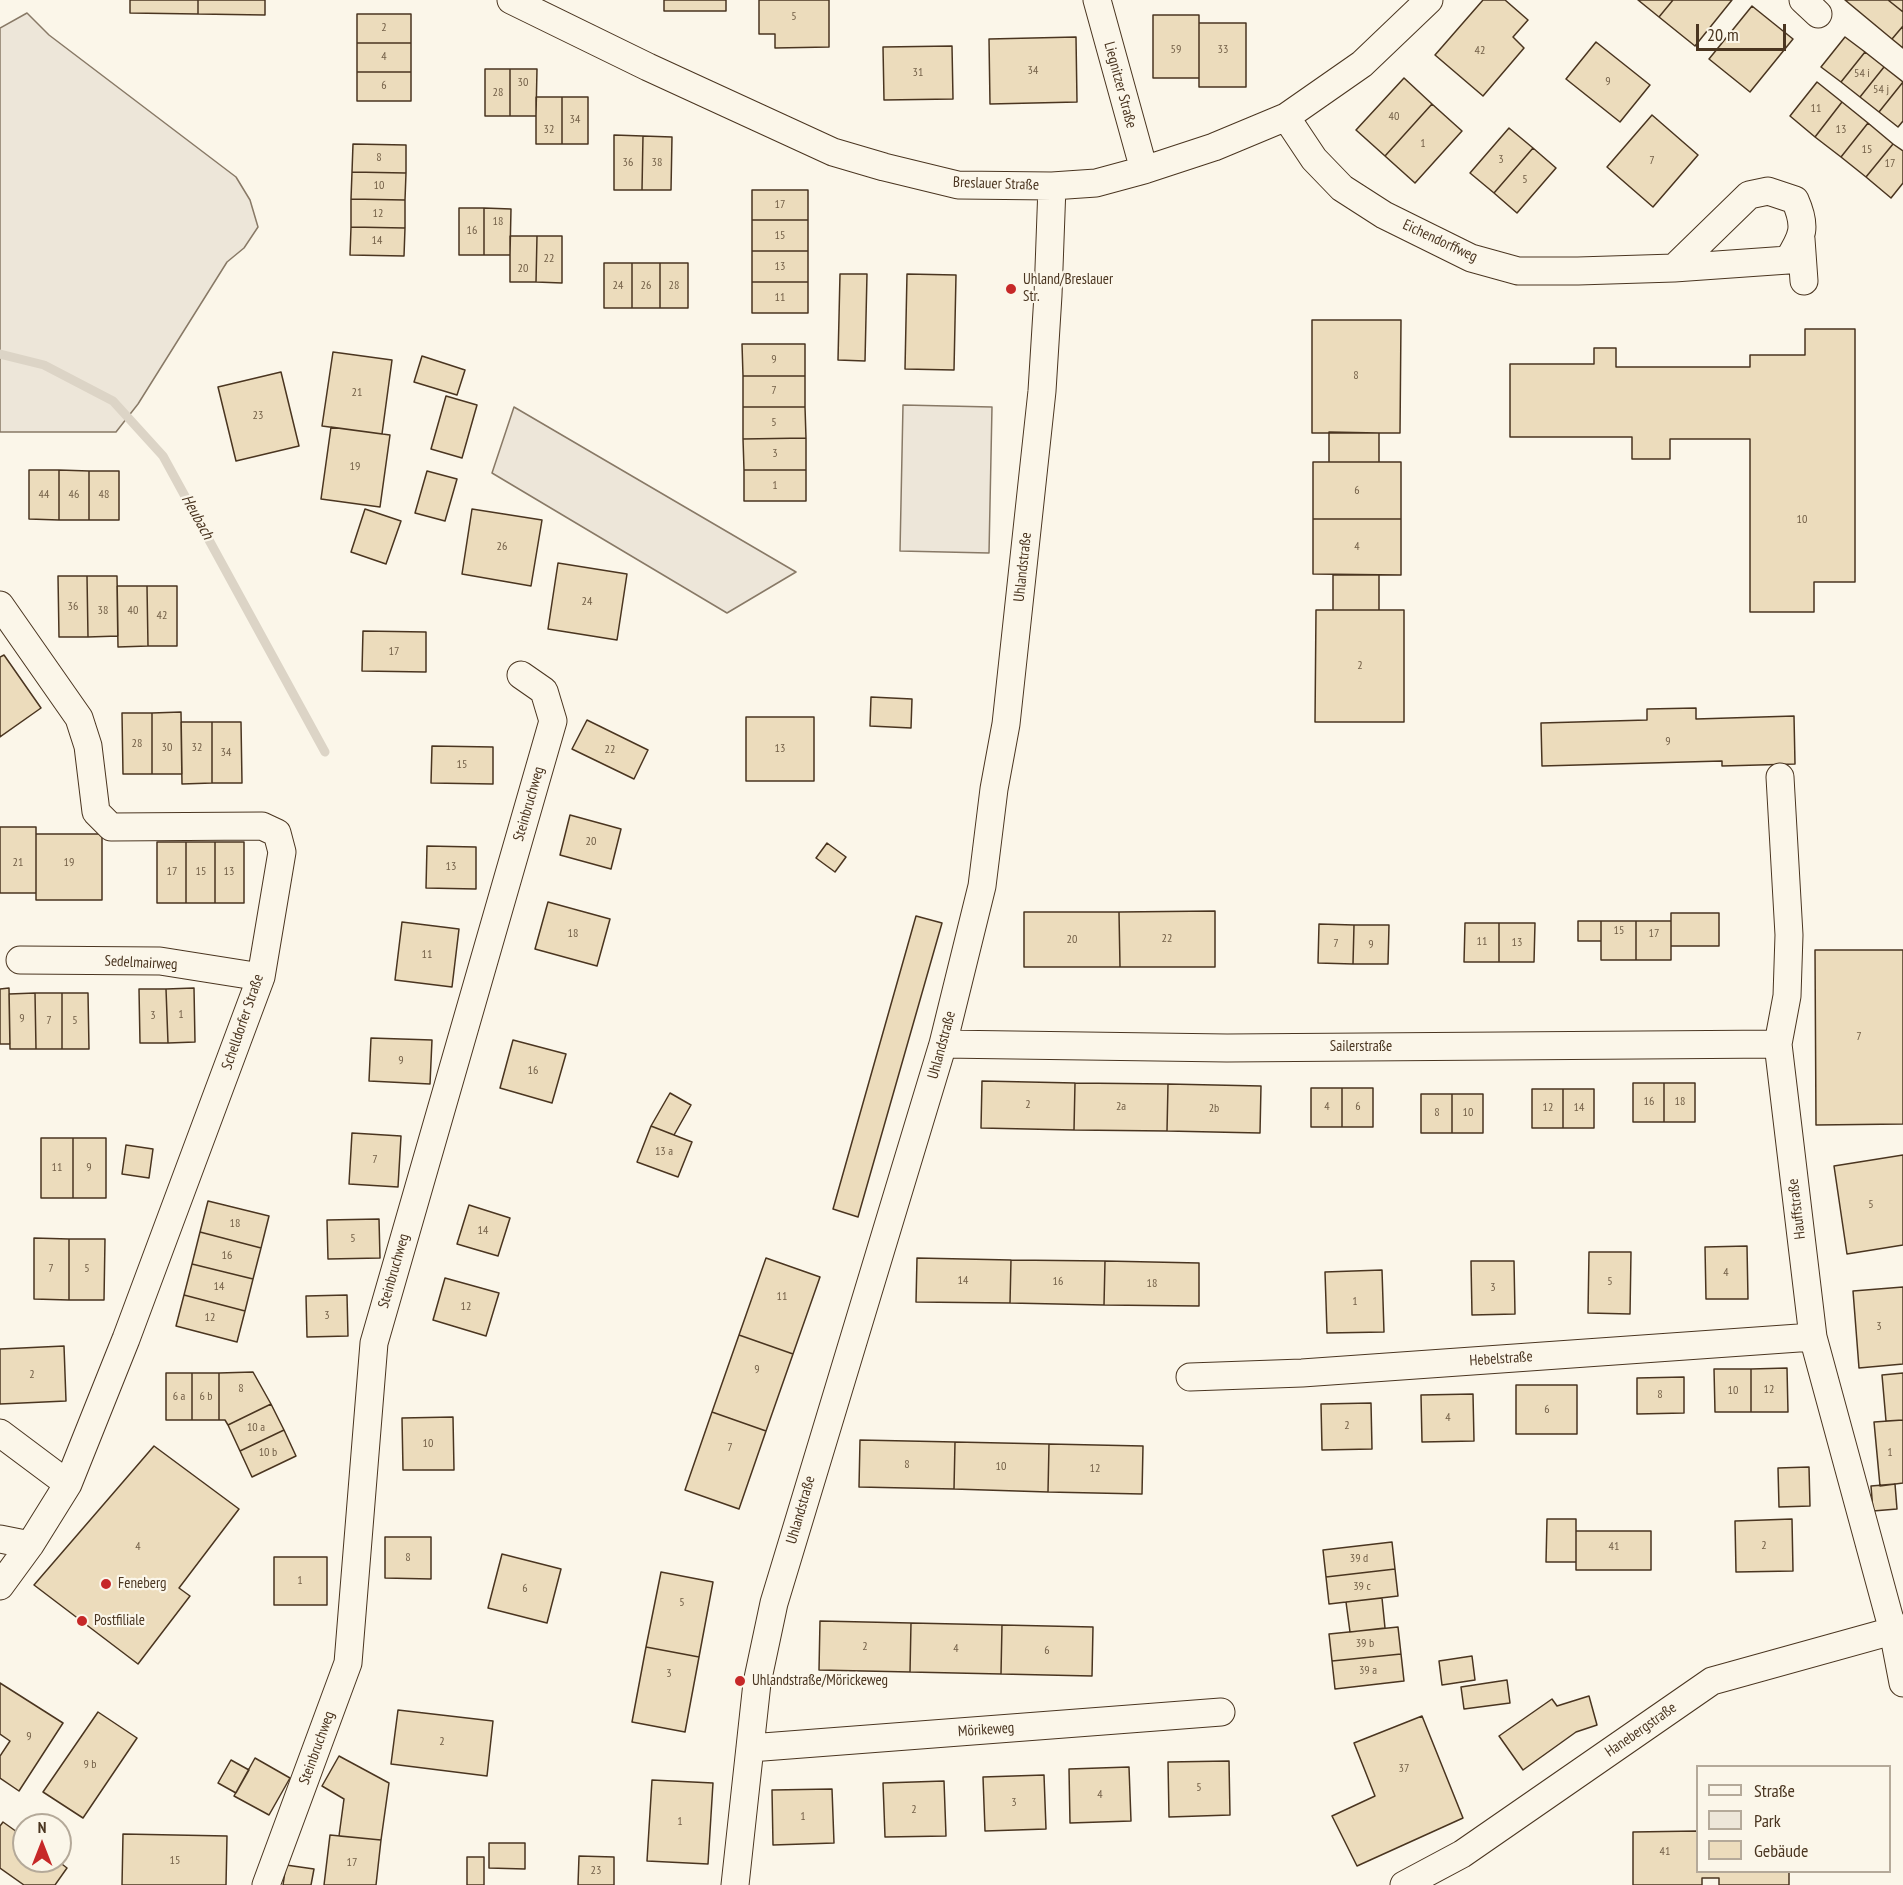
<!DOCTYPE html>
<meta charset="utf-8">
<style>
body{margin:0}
#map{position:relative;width:1903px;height:1885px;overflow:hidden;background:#fbf6e9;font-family:"PT Sans Narrow",sans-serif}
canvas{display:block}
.legend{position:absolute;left:1696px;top:1765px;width:195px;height:108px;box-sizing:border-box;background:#fbf6e9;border:2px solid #b4a999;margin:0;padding:8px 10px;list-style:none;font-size:18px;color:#4a3520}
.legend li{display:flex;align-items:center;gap:12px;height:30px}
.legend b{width:30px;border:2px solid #b4a999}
.north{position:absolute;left:12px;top:1813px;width:60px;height:60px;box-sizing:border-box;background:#fbf6e9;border:2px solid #b4a999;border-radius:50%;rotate:0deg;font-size:16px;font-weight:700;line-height:24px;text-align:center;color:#4a3520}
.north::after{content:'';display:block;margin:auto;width:21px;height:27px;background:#c62828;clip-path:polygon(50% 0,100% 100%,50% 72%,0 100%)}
.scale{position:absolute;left:1696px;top:24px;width:90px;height:27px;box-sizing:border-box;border:3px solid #4a3520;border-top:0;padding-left:8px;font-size:18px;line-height:21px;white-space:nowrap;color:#4a3520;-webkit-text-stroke:4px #fbf6e9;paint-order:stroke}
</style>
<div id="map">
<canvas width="1903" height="1885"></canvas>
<ul class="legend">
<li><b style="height:8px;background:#fbf6e9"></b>Straße</li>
<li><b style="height:16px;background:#ede6d9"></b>Park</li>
<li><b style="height:16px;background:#ecdcbc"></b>Gebäude</li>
</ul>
<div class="north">N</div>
<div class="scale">20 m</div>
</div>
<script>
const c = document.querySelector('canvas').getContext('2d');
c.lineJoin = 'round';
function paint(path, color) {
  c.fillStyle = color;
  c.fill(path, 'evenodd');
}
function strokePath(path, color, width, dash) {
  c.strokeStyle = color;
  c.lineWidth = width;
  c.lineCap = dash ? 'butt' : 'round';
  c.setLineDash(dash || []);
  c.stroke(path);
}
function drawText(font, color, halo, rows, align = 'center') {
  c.font = font + ' "PT Sans Narrow",sans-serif';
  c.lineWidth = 4.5;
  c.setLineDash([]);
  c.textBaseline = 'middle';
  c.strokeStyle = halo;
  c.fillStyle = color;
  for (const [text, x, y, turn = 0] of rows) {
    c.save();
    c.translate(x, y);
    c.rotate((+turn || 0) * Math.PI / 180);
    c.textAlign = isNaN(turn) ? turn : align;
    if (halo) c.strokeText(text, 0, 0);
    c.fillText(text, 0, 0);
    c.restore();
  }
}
const green = new Path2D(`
 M27,13L49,35L236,177L250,200L258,227L244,248L227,262L138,404L116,432H0V28Z
 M903,405L992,407L989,553L900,551Z
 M514,407L796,572L727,613L492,473Z`);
const stream = new Path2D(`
 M0,354L44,365L113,401L163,456L325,752`);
const building = new Path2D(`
 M130,0H198V14L130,13Z
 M198,0H265V15L198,14Z
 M664,0H726V11H664Z
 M759,0H829V47L775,48V34H759Z
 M1483,0H1505L1528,20L1513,37L1524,48L1483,96L1435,55Z
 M1638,0H1673L1659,17Z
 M1673,0H1732L1695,46L1659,17Z
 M1845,0H1888L1903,12V26L1892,39Z
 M1888,0H1903V12Z
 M1752,6L1793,39L1750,92L1709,59Z
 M357,14H411V43H357Z
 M1153,15H1199V78H1153Z
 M1199,23H1246V87H1199Z
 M1903,26V48L1892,39Z
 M1076,37L1077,102L990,104L989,39Z
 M1845,37L1865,52L1841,82L1821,67Z
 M1596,42L1650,85L1620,122L1566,79Z
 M357,43H411V72H357Z
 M952,46L953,99L884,100L883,47Z
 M1865,52L1884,67L1860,97L1841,82Z
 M1884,67L1903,82L1879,112L1860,97Z
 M485,69H510V116H485Z
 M510,69H537L536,116H510Z
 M357,72H411V101H357Z
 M1404,78L1432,104L1385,156L1356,130Z
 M1817,82L1842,102L1815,137L1790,116Z
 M1903,82V121L1898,127L1879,112Z
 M536,97H562V144H536Z
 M562,97H588V144H562Z
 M1842,102L1868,123L1841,157L1815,137Z
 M1432,104L1462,131L1415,183L1385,156Z
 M1652,115L1698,155L1653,207L1607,167Z
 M1868,123L1893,144L1866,177L1841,157Z
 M1509,128L1533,148L1494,193L1470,173Z
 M614,135L643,136L642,190H614Z
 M643,136L672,137L671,190H642Z
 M353,144L406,145V173L352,172Z
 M1893,144L1903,151V183L1891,198L1866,177Z
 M1533,148L1556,168L1517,213L1494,193Z
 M352,172L406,173L405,200L351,199Z
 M752,190H808V220H752Z
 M351,199L405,200V228L351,227Z
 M459,208H484V255H459Z
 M484,208L511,209L510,255H484Z
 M752,220H808V251H752Z
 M351,227L405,228L404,256L350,255Z
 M510,236H537L536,282H510Z
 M537,236H562V283L536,282Z
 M752,251H808V282H752Z
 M604,263H632V308H604Z
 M632,263H660V308H632Z
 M660,263H688V308H660Z
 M840,274H867L865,361L838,360Z
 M907,274L956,275L954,370L905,369Z
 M752,282H808V313H752Z
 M1312,320H1401L1400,433H1312Z
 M1805,329H1855V582H1814V612H1750V439H1670V459H1632V437H1510V364H1594V348H1616V367H1750V355H1805Z
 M742,344H805V376H743Z
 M333,352L392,360L382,434L322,426Z
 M422,356L465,370L457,395L414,382Z
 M281,372L299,446L236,461L218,387Z
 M743,376H805V407H743Z
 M446,396L477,405L462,458L431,449Z
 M743,407H805L806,438L743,439Z
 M331,427L390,435L380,507L321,499Z
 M1329,432L1379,433V462H1329Z
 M806,438V470H744L743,439Z
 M1313,462H1401V519H1313Z
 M29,470H59V520L29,519Z
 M59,470L89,471V520H59Z
 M744,470H806V501H744Z
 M89,471H119V520H89Z
 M427,471L457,479L445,521L415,513Z
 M365,509L401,521L386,564L351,552Z
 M472,509L542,520L531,586L462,574Z
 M1313,519H1401V575L1313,574Z
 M558,563L627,574L617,640L548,629Z
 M1333,575H1379V610H1333Z
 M58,576H87L88,637H59Z
 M87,576H117L118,636L88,637Z
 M117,586H147L148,646L118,647Z
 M147,586H177V646H148Z
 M1316,610H1404V722H1315Z
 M363,631L426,632V672L362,671Z
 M4,655L41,708L0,737V657Z
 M871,697L912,699L911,728L870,726Z
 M1696,708V719L1794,716L1795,764L1722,766V761L1542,766L1541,723L1647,720V709Z
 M181,712L182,774H152V713Z
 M122,713H152V774H123Z
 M746,717H814V781H746Z
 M587,720L648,750L634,779L572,749Z
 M181,722H212V783L182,784Z
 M212,722H241L242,783H212Z
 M432,746L493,747V784L431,783Z
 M570,815L621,829L611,869L560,855Z
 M0,827H36V893H0Z
 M36,834H102V900H36Z
 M157,842H186V903H157Z
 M186,842H215V903H186Z
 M215,842H244V903H215Z
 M827,843L846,857L835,872L816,858Z
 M427,846L476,847V889L426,888Z
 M548,902L610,919L597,966L535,949Z
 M1215,911V967H1120L1119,912Z
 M1024,912H1119L1120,967H1024Z
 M1671,913H1719V946H1671Z
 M916,916L942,923L858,1217L833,1209Z
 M1578,921H1601V941H1578Z
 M1601,921H1636V960H1601Z
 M1636,921H1671V960H1636Z
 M402,922L459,929L452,987L395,980Z
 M1465,923H1499V962H1464Z
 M1499,923H1535L1534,962H1499Z
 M1319,924L1354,925L1353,964L1318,963Z
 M1354,925H1389L1388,964H1353Z
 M1815,950H1903V1124L1816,1125Z
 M9,988L10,1044H0V989Z
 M194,988L195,1042L168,1043L166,989Z
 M139,989H166L168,1043H140Z
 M35,993L36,1049H10L9,994Z
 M35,993H62V1049H36Z
 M62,993H88L89,1049H62Z
 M371,1038L432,1040L430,1084L369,1081Z
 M513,1040L566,1054L552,1103L500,1088Z
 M982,1081L1075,1083L1074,1130L981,1128Z
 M1075,1083L1168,1084L1167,1131L1074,1130Z
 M1633,1083H1664V1122H1633Z
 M1664,1083H1695V1122H1664Z
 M1168,1084L1261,1086L1260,1133L1167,1131Z
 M1311,1088H1342V1127H1311Z
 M1342,1088H1373V1127H1342Z
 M1532,1089H1563V1128H1532Z
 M1563,1089H1594V1128H1563Z
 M670,1093L691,1105L674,1135L651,1126Z
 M1421,1094H1452V1133H1421Z
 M1452,1094H1483V1133H1452Z
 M651,1126L692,1142L678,1177L637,1162Z
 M352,1133L401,1136L398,1187L349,1184Z
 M41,1138H73V1198H41Z
 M73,1138H106V1198H73Z
 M126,1145L153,1149L149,1178L122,1174Z
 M1903,1155V1245L1847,1254L1834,1166Z
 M208,1201L269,1216L261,1248L200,1232Z
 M469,1205L510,1218L498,1256L457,1244Z
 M379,1219L380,1258L328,1259L327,1220Z
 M200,1232L261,1248L253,1279L192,1264Z
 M34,1238L69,1239V1300L34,1299Z
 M69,1239H105L104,1300H69Z
 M1747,1246L1748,1299H1706L1705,1247Z
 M1589,1252H1631L1630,1314L1588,1313Z
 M766,1258L820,1277L793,1354L739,1335Z
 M917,1258L1011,1260L1010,1303L916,1302Z
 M1011,1260L1105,1261L1104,1305L1010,1303Z
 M1105,1261L1199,1263V1306L1104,1305Z
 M1471,1261H1514L1515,1314L1472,1315Z
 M192,1264L253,1279L245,1311L184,1295Z
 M1382,1270L1384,1332L1327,1333L1325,1272Z
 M445,1278L499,1293L486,1336L433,1320Z
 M1903,1287V1364L1859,1368L1853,1291Z
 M184,1295L245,1311L237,1342L176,1326Z
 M347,1295L348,1336L307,1337L306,1296Z
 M739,1335L793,1354L766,1431L712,1412Z
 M64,1346L66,1401L0,1404V1349Z
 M1787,1368L1788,1412H1751V1369Z
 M1714,1369H1751V1412H1715Z
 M253,1372L271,1404L228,1425L225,1420H219V1373Z
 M166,1373H192V1420H166Z
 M192,1373H219V1420H192Z
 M1903,1373V1420L1886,1421L1882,1375Z
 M1684,1377V1413L1637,1414V1378Z
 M1516,1385H1577V1434H1516Z
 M1473,1394L1474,1441L1422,1442L1421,1395Z
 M1371,1403L1372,1449L1322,1450L1321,1404Z
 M271,1404L284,1430L240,1451L228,1425Z
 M712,1412L766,1431L739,1509L685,1490Z
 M453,1417L454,1470H403L402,1418Z
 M1903,1420V1483L1880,1486L1874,1422Z
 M284,1430L296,1456L252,1477L240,1451Z
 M860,1440L955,1442L954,1489L859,1487Z
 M955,1442L1049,1444L1048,1492L954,1489Z
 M1049,1444L1143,1446L1142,1494L1048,1492Z
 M154,1446L239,1509L179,1588L190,1596L138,1664L34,1585Z
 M1809,1467L1810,1506L1779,1507L1778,1468Z
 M1895,1484L1897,1509L1873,1511L1871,1486Z
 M1547,1519H1576V1562H1546Z
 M1792,1519L1793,1571L1736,1572L1735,1521Z
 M1576,1531H1651V1570H1576Z
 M385,1537H431V1579L385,1578Z
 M1392,1542L1395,1569L1326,1577L1323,1550Z
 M502,1554L561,1569L547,1623L488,1608Z
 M274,1557H327V1605H274Z
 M1395,1569L1398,1596L1329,1604L1326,1577Z
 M661,1572L713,1582L699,1657L646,1647Z
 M1382,1598L1385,1628L1350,1632L1346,1602Z
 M820,1621L911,1623L910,1672L819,1670Z
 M911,1623L1002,1625L1001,1674L910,1672Z
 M1002,1625L1093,1627L1092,1676L1001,1674Z
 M1398,1627L1401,1654L1332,1661L1329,1634Z
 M646,1647L699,1657L685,1732L632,1722Z
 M1401,1654L1404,1681L1335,1689L1332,1661Z
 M1472,1656L1475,1680L1442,1685L1439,1661Z
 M1507,1680L1510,1703L1464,1709L1461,1687Z
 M0,1683L63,1723L19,1791L0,1778V1756L10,1741L0,1734Z
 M1589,1696L1597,1725L1576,1732L1523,1770L1499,1736L1552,1699L1557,1706Z
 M398,1710L493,1721L487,1776L391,1764Z
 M98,1712L137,1738L83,1818L43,1792Z
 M1422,1716L1463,1818L1357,1866L1332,1816L1375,1796L1354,1743Z
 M339,1756L389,1783L381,1840L339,1836L344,1799L322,1786Z
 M255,1758L290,1778L269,1815L234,1796Z
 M231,1760L249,1770L236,1793L218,1783Z
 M1229,1761L1230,1815L1169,1817L1168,1762Z
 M1129,1767L1131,1821L1070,1823L1069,1769Z
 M1044,1775L1046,1829L985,1831L983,1777Z
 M652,1780L713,1783L708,1864L647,1861Z
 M944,1781L946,1836L885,1837L883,1783Z
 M832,1789L834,1843L773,1845L772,1790Z
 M3,1822L24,1837V1861H58L67,1868L55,1885H24L0,1868V1826Z
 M1698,1831V1872H1789V1885H1719V1878H1702V1885H1633V1832Z
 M123,1834L227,1836L226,1885H122Z
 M330,1835L381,1840L376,1885H324Z
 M489,1843H525V1869L489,1868Z
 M579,1856L614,1857V1885H578Z
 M467,1857H484V1885H467Z
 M286,1865L314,1869L311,1885H283Z`);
const minor = new Path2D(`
 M511,0L648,67L833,152L884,167L958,185L1052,186L1096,183L1144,170L1214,147L1286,117L1362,64L1429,0
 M1097,0L1144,170
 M1803,0L1818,14
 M1286,117L1314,159L1342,188L1384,215L1471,258L1518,271H1578L1674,268L1788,260C1803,236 1807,227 1795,200L1768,191L1749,195L1674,268
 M1801,239L1804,281
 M0,605L79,718L88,746L96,812L111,827L262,826L277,833L282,852L261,977L126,1339L68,1484L30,1545L0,1586
 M1780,777L1789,935L1787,996L1778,1044L1813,1337L1893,1631L1903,1683
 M20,960L160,961L261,977
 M943,1044L1227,1048L1778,1044
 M1190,1377L1302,1373L1813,1337
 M0,1433L68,1484
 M0,1539L30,1545
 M750,1748L1221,1712
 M266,1885L348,1663L374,1343L553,721L544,691L521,675
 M735,1885L757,1683L774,1603L943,1044L982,886L994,789L1006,724L1042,391L1048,295L1052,186
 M1404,1885L1462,1854L1712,1681L1903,1628`);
const markers = [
 [1011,289,6,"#c62828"],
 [106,1584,6,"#c62828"],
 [82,1621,6,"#c62828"],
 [740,1681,6,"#c62828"]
];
const numberNames = [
 ["5",794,17],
 ["2",384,28],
 ["59",1176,50],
 ["33",1223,50],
 ["42",1480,51],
 ["4",384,57],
 ["34",1033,71],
 ["31",918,73],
 ["54 i",1862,74],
 ["9",1608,82],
 ["30",523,83],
 ["6",384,86],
 ["54 j",1881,90],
 ["28",498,93],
 ["11",1816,109],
 ["40",1394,117],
 ["34",575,120],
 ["32",549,130],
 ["13",1841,130],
 ["1",1423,144],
 ["15",1867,150],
 ["8",379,158],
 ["3",1501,160],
 ["7",1652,161],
 ["36",628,163],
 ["38",657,163],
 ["17",1890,164],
 ["5",1525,180],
 ["10",379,186],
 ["17",780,205],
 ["12",378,214],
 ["18",498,222],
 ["16",472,231],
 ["15",780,236],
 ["14",377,241],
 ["22",549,259],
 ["13",780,267],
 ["20",523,269],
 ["24",618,286],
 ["26",646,286],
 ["28",674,286],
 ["11",780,298],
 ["9",774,360],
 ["8",1356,376],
 ["7",774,391],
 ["21",357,393],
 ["23",258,416],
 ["5",774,423],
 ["3",775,454],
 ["19",355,467],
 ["1",775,486],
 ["6",1357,491],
 ["44",44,495],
 ["46",74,495],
 ["48",104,495],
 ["10",1802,520],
 ["26",502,547],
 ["4",1357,547],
 ["24",587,602],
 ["36",73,607],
 ["38",103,611],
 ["40",133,611],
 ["42",162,616],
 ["17",394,652],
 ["2",1360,666],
 ["9",1668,742],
 ["28",137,744],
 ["30",167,748],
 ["32",197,748],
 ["13",780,749],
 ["22",610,750],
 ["34",226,753],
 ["15",462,765],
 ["20",591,842],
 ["21",18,863],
 ["19",69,863],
 ["13",451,867],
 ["17",172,872],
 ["15",201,872],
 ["13",229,872],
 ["15",1619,931],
 ["18",573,934],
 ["17",1654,934],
 ["22",1167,939],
 ["20",1072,940],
 ["11",1482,942],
 ["13",1517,943],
 ["7",1336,944],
 ["9",1371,945],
 ["11",427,955],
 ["1",181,1015],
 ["3",153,1016],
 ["9",22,1019],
 ["7",49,1021],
 ["5",75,1021],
 ["7",1859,1037],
 ["9",401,1061],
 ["16",533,1071],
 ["16",1649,1102],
 ["18",1680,1102],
 ["2",1028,1105],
 ["2a",1121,1107],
 ["4",1327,1107],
 ["6",1358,1107],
 ["12",1548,1108],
 ["14",1579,1108],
 ["2b",1214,1109],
 ["8",1437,1113],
 ["10",1468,1113],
 ["13 a",664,1152],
 ["7",375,1160],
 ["11",57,1168],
 ["9",89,1168],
 ["5",1871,1205],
 ["18",235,1224],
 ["14",483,1231],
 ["5",353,1239],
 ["16",227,1256],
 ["7",51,1269],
 ["5",87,1269],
 ["4",1726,1273],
 ["14",963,1281],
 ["16",1058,1282],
 ["5",1610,1282],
 ["18",1152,1284],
 ["14",219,1287],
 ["3",1493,1288],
 ["11",782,1297],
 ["1",1355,1302],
 ["12",466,1307],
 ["3",327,1316],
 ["12",210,1318],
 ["3",1879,1327],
 ["9",757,1370],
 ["2",32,1375],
 ["8",241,1389],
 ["12",1769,1390],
 ["10",1733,1391],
 ["8",1660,1395],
 ["6 a",179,1397],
 ["6 b",206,1397],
 ["6",1547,1410],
 ["4",1448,1418],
 ["2",1347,1426],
 ["10 a",256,1428],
 ["10",428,1444],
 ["7",730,1448],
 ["10 b",268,1453],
 ["1",1890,1453],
 ["8",907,1465],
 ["10",1001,1467],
 ["12",1095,1469],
 ["2",1764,1546],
 ["4",138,1547],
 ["41",1614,1547],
 ["8",408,1558],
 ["39 d",1359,1559],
 ["1",300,1581],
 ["39 c",1362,1587],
 ["6",525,1589],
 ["5",682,1603],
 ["39 b",1365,1644],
 ["2",865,1647],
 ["4",956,1649],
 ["6",1047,1651],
 ["39 a",1368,1671],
 ["3",669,1674],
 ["9",29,1737],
 ["2",442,1742],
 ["9 b",90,1765],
 ["37",1404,1769],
 ["5",1199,1788],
 ["4",1100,1795],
 ["3",1014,1803],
 ["2",914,1810],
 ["1",803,1817],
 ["1",680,1822],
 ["41",1665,1852],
 ["15",175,1861],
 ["17",352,1863],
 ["23",596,1871]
];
const streetNames = [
 ["Liegnitzer Straße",1120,85,75],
 ["Breslauer Straße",996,184,2],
 ["Eichendorffweg",1440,241,25],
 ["Uhlandstraße",1023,567,-84],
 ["Steinbruchweg",529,804,-74],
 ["Sedelmairweg",141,963,3],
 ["Schelldorfer Straße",243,1022,-71],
 ["Uhlandstraße",942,1045,-75],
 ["Sailerstraße",1361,1047],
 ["Hauffstraße",1797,1209,-97],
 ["Steinbruchweg",394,1271,-74],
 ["Hebelstraße",1501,1359,-4],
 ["Uhlandstraße",801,1510,-74],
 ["Mörikeweg",986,1730,-4],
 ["Hanebergstraße",1641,1730,-35],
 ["Steinbruchweg",317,1748,-70]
];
const poiNames = [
 ["Uhland/Breslauer",1023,280],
 ["Str.",1023,297],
 ["Feneberg",118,1584],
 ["Postfiliale",94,1621],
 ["Uhlandstraße/Mörickeweg",752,1681]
];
const waterNames = [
 ["Heubach",197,517,61]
];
paint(green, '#ede6d9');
strokePath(green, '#887966', 1.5);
strokePath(stream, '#dcd4c6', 9);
paint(building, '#ecdcbc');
strokePath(building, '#4a3520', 1.5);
strokePath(minor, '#4a3520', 29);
strokePath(minor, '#fbf6e9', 27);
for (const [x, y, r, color] of markers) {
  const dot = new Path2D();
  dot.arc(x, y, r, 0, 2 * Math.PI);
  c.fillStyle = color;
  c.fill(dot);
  strokePath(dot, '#fbf6e9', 2);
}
drawText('12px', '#725f47', null, numberNames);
drawText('15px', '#4a3520', '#fbf6e9', streetNames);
drawText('15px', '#4a3520', '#fbf6e9', poiNames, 'left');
drawText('italic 16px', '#4a3520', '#fbf6e9', waterNames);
</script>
